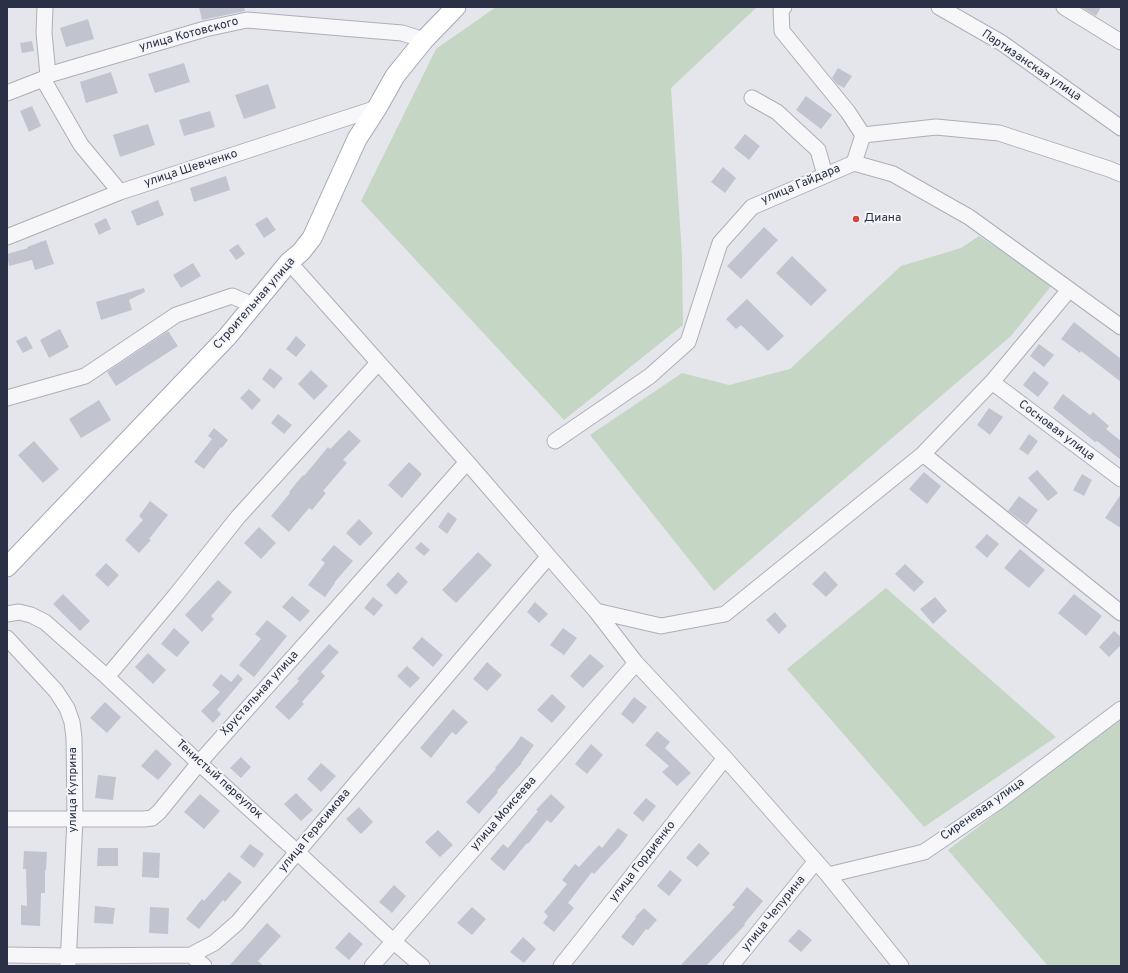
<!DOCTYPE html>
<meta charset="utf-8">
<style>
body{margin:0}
#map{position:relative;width:1128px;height:973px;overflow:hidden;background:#e4e6ec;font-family:Overpass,sans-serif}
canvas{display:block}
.frame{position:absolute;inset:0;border:8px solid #2a3045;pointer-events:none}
</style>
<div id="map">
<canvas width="1128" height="973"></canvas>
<div class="frame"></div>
</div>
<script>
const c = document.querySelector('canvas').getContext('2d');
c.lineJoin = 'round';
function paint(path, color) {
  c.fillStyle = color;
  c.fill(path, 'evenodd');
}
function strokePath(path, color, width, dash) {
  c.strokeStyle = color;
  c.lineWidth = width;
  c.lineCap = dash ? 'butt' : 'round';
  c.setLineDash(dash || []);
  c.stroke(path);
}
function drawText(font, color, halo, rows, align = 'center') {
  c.font = font + ' Overpass,sans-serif';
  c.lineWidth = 4;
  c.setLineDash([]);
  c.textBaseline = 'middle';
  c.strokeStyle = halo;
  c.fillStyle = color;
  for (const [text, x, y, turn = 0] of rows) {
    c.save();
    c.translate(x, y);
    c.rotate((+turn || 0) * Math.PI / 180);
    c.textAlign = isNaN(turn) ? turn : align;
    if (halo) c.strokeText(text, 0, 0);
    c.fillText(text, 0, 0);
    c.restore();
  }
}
const green = new Path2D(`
 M496,7H757L671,88L682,255L683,325L564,420L361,201L436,49Z
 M979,236L1052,285L1011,336L714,591L590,435L682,373L729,385L790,369L901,266L961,248Z
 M886,588L1056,737L924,827L787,669Z
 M1121,718V966H1048L948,850Z`);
const building = new Path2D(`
 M199,7H244L245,11L202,20Z
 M1081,7H1101L1096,16Z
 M88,19L94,39L66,47L60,28Z
 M32,41L34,51L22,53L20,43Z
 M184,63L190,82L155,93L148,74Z
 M838,68L852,76L844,88L837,84L832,78Z
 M111,72L118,93L86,103L80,82Z
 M268,84L276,108L244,119L235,95Z
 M806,96L832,115L821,129L796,110Z
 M32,106L41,126L29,132L20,111Z
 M210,111L215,127L184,136L179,120Z
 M148,124L155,145L120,157L113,135Z
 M745,134L760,146L749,160L734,148Z
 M723,167L736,178L725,193L711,182Z
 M226,176L230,190L194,202L190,188Z
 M158,200L164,215L137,226L131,211Z
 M267,217L276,230L264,238L255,224Z
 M106,218L111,229L99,235L94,224Z
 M764,227L778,240L741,279L727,266Z
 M46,240L54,264L35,270L32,260L9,266L7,254L28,248L27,247Z
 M238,244L245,254L236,260L229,250Z
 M792,256L827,290L811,306L776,273Z
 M193,263L201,276L181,288L173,275Z
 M144,288L145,292L129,300L132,310L101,320L96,302Z
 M747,299L784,336L768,351L741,325L736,329L726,319Z
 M1074,322L1121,359V382L1081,351L1080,353L1061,339Z
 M60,329L69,347L49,358L40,340Z
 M168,331L178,346L116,386L107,372Z
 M26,336L33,348L23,353L16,341Z
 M296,336L306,345L296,357L286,349Z
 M1039,344L1054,355L1044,367L1030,356Z
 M270,368L283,378L274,389L262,379Z
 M311,370L328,386L314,400L298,384Z
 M1034,371L1049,383L1038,397L1023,385Z
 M249,389L261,400L252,410L240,398Z
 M1063,394L1090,415L1093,412L1109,426L1106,429L1121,441V460L1097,441L1095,442L1053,408Z
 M99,400L111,420L81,438L69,419Z
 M989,408L1003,417L990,435L977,425Z
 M278,414L292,425L284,434L271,423Z
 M214,428L228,440L222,448L221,447L204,469L194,462L212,439L208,436Z
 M349,430L361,441L343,460L347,463L323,491L326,493L312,510L309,508L289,532L271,516L290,493L289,492L303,475L304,476L328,447L330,449Z
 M1029,434L1038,441L1028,455L1019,449Z
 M34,441L59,469L43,483L18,455Z
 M409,462L422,474L402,498L388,485Z
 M1037,470L1058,493L1048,501L1028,478Z
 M924,472L941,486L927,504L909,489Z
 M1082,474L1092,480L1084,496L1073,490Z
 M1121,494V528L1105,518Z
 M1019,496L1038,510L1027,525L1008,511Z
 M150,501L168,515L149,539L151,540L139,553L125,540L143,520L139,516Z
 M448,512L457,519L447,534L438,527Z
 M359,519L373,533L360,546L346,533Z
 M259,527L276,543L261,559L244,543Z
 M987,534L999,544L987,558L975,547Z
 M421,542L430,550L424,556L415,548Z
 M334,545L353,561L334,583H335L325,597L308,585L325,563L321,560Z
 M1020,549L1045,570L1029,588L1004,568Z
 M478,552L492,565L456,603L442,590Z
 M106,563L119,575L108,587L95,575Z
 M905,564L924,582L914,592L895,574Z
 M825,571L838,585L826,597L812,584Z
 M398,572L408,582L396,595L386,585Z
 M218,580L232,592L211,616L214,619L202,632L185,615Z
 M63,594L90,621L80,631L53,604Z
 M1074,594L1102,616L1086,636L1058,613Z
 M292,596L310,611L300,622L282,607Z
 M373,597L383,605L374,616L364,608Z
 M935,597L947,611L933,624L920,609Z
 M535,602L548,614L539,623L527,612Z
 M775,612L787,626L779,634L766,620Z
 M267,620L287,636L254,677L239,665L261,639L255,634Z
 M174,628L190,642L177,657L161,644Z
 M563,628L577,638L564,655L550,645Z
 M1114,631L1121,637V645L1109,657L1099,647Z
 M422,637L443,655L433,667L412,648Z
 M329,644L339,652L321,672L325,676L302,702L304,704L289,720L275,707L299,681L297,679Z
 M148,653L166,670L153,684L135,667Z
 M590,654L604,666L583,688L570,676Z
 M487,662L502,675L487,691L473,679Z
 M407,666L420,678L410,688L397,676Z
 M221,674L231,682L238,674L243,679L217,710L221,714L213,723L201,711L220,692L212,685Z
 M552,694L566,707L552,723L537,710Z
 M634,697L647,707L633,724L621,714Z
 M105,702L121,717L107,733L90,718Z
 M453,709L468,722L456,735L452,732L431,758L420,748Z
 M657,731L670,742L665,748L691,773L677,786L662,772L669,766L645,745Z
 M521,736L534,745L521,763H522L497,791L498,792L479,814L466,802L496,769L495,768L514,746Z
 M591,744L603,755L587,774L575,764Z
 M156,749L172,764L158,780L141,766Z
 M241,757L251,767L241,778L230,768Z
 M321,763L336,776L321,792L307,779Z
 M98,775L116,777L113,800L95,798Z
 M296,793L313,810L301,821L284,804Z
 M200,794L220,811L204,829L184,812Z
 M551,794L565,807L551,823L547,820L528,844L527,843L504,871L490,859L503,844L508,848L538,811L536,810Z
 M646,798L656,806L643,822L633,813Z
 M359,807L373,822L361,834L346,819Z
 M618,828L628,835L620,846L594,874L592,872L568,903L574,908L554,932L543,923L548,916L544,912L567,884L562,880L575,864L579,867L599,845L602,848Z
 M438,830L453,845L440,857L425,842Z
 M699,843L710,853L697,867L686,858Z
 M250,844L264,854L254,868L240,857Z
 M98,848H118V866H97Z
 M24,851L47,852L46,870H45V893H41L40,926L21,925V905L27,906L26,869H23Z
 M143,852L160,853L159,878L142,877Z
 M670,870L682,880L669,896L657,886Z
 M229,872L242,882L225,902L223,900L199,929L186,919L202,899L204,901Z
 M394,885L406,896L392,913L379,902Z
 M747,887L763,901L744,924L745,925L706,966H680L735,907L732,905Z
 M95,906L115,908L113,924L94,923Z
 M150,907L169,908L168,934L149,933Z
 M472,907L486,919L472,935L457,923Z
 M644,908L657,920L648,930L646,929L633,946L621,937L636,918L635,917Z
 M267,923L281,936L258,961L264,966H229Z
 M799,929L812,940L801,952L788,941Z
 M349,932L363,944L349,960L335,948Z
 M523,937L536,949L524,963L510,952Z`);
const minor = new Path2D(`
 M45,7L44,33L48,75
 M784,7L781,10L782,31L848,112L863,135L854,163
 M939,7L1002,43L1121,128
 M1064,7L1121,42
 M43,79L81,145L120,192
 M7,93L43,79L48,75L205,29L247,20L402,33L424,40
 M752,98L777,112L818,150L825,175
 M863,135L936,127L999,133L1109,169L1121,174
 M7,237L120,192L377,108
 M289,262L467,462L596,611L636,663L725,758L828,875L901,966
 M992,382L1121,479
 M7,398L85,376L176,315L232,296L253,305
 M555,441L650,376L688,342L720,243L752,207L854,163L893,174L969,217L1121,327
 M923,454L1121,613
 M596,611L661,626L725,614L923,454L992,382L1069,290
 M7,614L19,612L31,615L45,622L107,677L199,763L297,852L393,941L422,966
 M7,638L56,691L67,708L72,722L74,738L75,819L68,965
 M107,677L175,596L238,517L378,363
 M7,819H144L152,818L159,812L199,763L467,462
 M828,875L924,852L999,801L1121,709
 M7,955L68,956L191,955L214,943L237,923L548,557
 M191,955L204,966
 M372,966L636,663
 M561,966L725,758
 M731,966L816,861`);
const major = new Path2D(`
 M7,567L227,337L289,262L301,252L312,238L357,139L377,108L395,76L424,40L456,7`);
const markers = [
 [856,219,4,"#d44646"]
];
const streetNames = [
 ["улица Котовского",189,35,-15],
 ["Партизанская улица",1031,66,34],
 ["улица Шевченко",191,169,-18],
 ["улица Гайдара",801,185,-23],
 ["Строительная улица",255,304,-49],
 ["Сосновая улица",1056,431,37],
 ["Хрустальная улица",260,694,-48],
 ["Тенистый переулок",219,780,42],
 ["улица Куприна",74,790,-90],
 ["Сиреневая улица",983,810,-35],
 ["улица Моисеева",504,814,-49],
 ["улица Герасимова",315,831,-50],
 ["улица Гордиенко",643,862,-52],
 ["улица Чепурина",774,914,-51]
];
const poiNames = [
 ["Диана",864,219]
];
paint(green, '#c6d6c4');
paint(building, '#c1c4cf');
strokePath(minor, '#acafba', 17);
strokePath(major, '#a2a8b8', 21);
strokePath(minor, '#f7f7fa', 15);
strokePath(major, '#fff', 19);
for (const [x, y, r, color] of markers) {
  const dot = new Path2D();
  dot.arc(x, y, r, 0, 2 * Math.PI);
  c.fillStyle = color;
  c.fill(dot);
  strokePath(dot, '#f4f5f9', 1.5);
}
drawText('12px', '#2a3045', '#f4f5f9', streetNames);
drawText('12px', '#2a3045', '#f4f5f9', poiNames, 'left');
</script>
